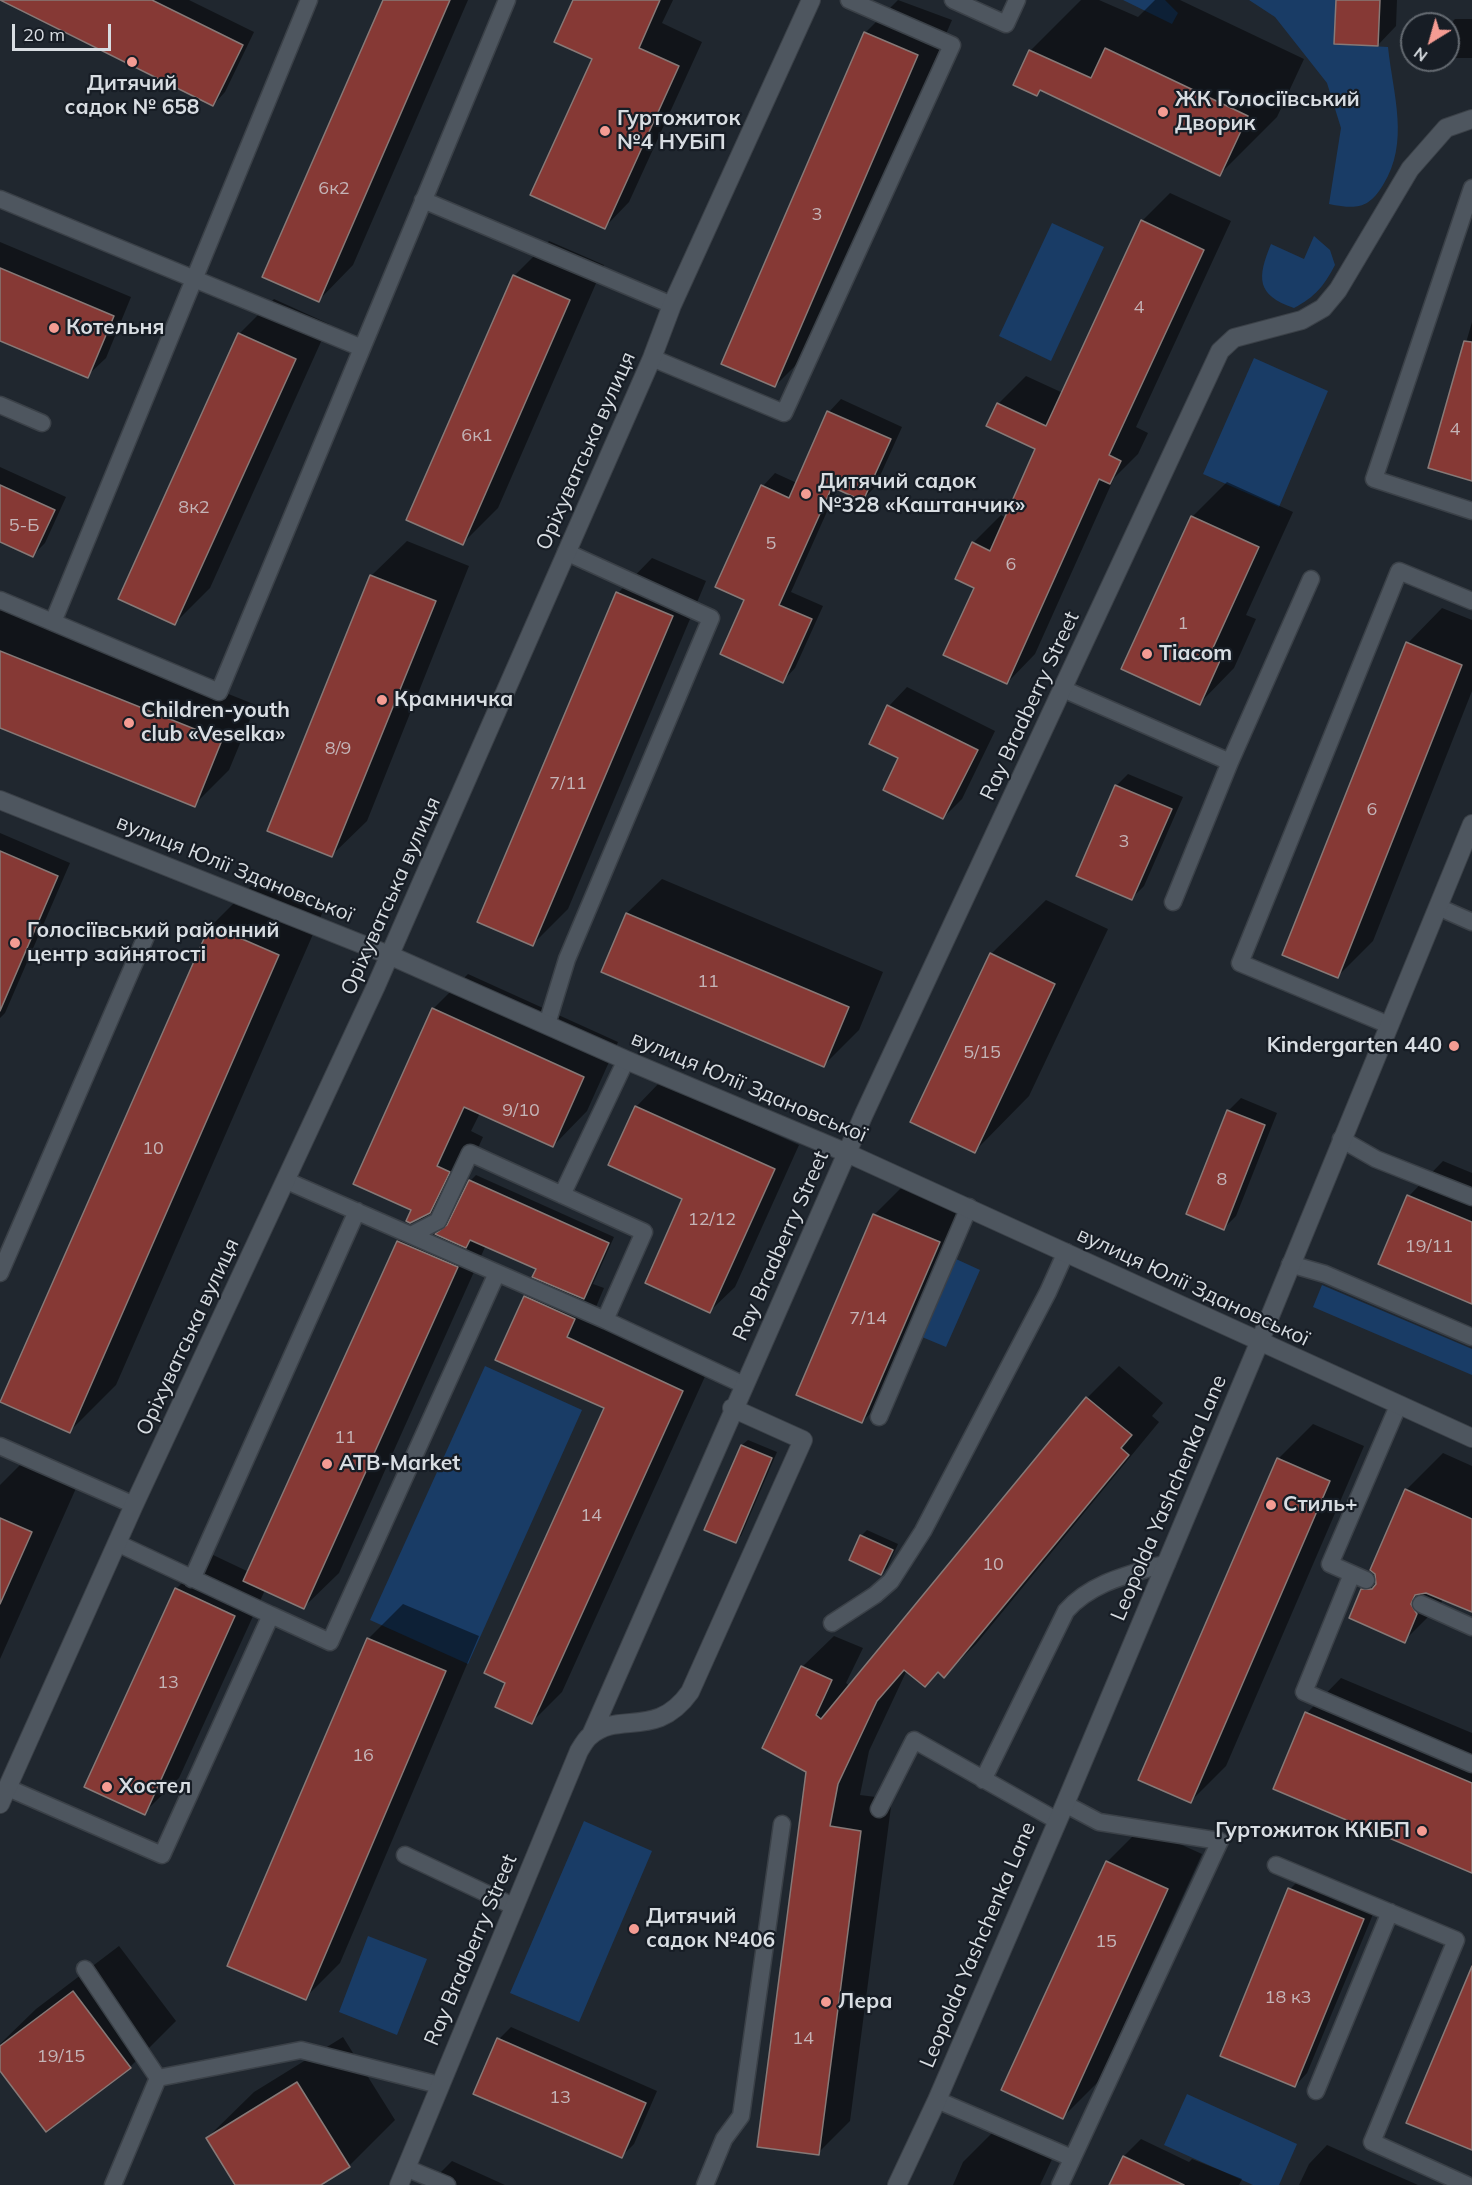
<!DOCTYPE html>
<meta charset="utf-8">
<style>
body{margin:0}
#map{position:relative;width:1472px;height:2185px;overflow:hidden;background:#20272f;font-family:Mulish,sans-serif}
canvas{display:block}
.north{position:absolute;left:1400px;top:12px;width:60px;height:60px;box-sizing:border-box;background:#171d25;border:2px solid #646a71;border-radius:50%;rotate:217deg;font-size:16px;font-weight:700;line-height:24px;text-align:center;color:#d8dde2}
.north::after{content:'';display:block;margin:auto;width:21px;height:27px;background:#f59c93;clip-path:polygon(50% 0,100% 100%,50% 72%,0 100%)}
.scale{position:absolute;left:12px;top:24px;width:99px;height:27px;box-sizing:border-box;border:3px solid #d8dde2;border-top:0;padding-left:8px;font-size:18px;line-height:21px;white-space:nowrap;color:#d8dde2;-webkit-text-stroke:4px #171d25;paint-order:stroke}
</style>
<div id="map">
<canvas width="1472" height="2185"></canvas>
<div class="north">N</div>
<div class="scale">20 m</div>
</div>
<script>
const c = document.querySelector('canvas').getContext('2d');
c.lineJoin = 'round';
function paint(path, color) {
  c.fillStyle = color;
  c.fill(path, 'evenodd');
}
function strokePath(path, color, width, dash) {
  c.strokeStyle = color;
  c.lineWidth = width;
  c.lineCap = dash ? 'butt' : 'round';
  c.setLineDash(dash || []);
  c.stroke(path);
}
function drawText(font, color, halo, rows, align = 'center') {
  c.font = font + ' Mulish,sans-serif';
  c.lineWidth = 4.5;
  c.setLineDash([]);
  c.textBaseline = 'middle';
  c.strokeStyle = halo;
  c.fillStyle = color;
  for (const [text, x, y, turn = 0] of rows) {
    c.save();
    c.translate(x, y);
    c.rotate((+turn || 0) * Math.PI / 180);
    c.textAlign = isNaN(turn) ? turn : align;
    if (halo) c.strokeText(text, 0, 0);
    c.fillText(text, 0, 0);
    c.restore();
  }
}
const green = new Path2D(`
 M1123,0H1165L1178,13L1172,24Z
 M1249,0H1336L1334,44L1388,47C1393,95 1410,142 1383,185C1368,210 1355,209 1329,204L1341,128L1327,83L1275,17Z
 M1052,223L1104,247L1051,361L999,336Z
 M1314,236L1330,250L1335,265C1324,286 1315,297 1294,308C1256,295 1257,278 1271,244L1304,259Z
 M1254,358L1328,391L1279,507L1203,474Z
 M956,1259L980,1270L946,1347L922,1337Z
 M1322,1285L1472,1349V1375L1313,1307Z
 M485,1366L582,1410L468,1664L370,1620Z
 M584,1821L652,1851L579,2022L510,1993Z
 M368,1936L427,1959L397,2035L339,2012Z
 M1187,2094L1297,2144L1279,2185H1253L1164,2145Z`);
const shadow = new Path2D(`
 M0,0H189L254,32L225,92L213,105Z
 M384,0H468L353,265L319,300Z
 M575,0H673L662,23L702,42L629,202L605,227L594,59Z
 M898,0L952,20L810,351L775,386L865,33Z
 M1081,0H1099L1138,17L1155,0H1180L1304,59L1277,117L1220,174L1041,89L1037,94L1030,51Z
 M1337,0H1397L1396,26L1378,45Z
 M1455,19H1472V58H1449V25Z
 M1170,193L1231,221L1136,427L1148,433L1138,454L1114,478L1035,654L1007,683L976,587L973,543L1001,515L1006,518L1037,448L998,404L1026,376L1063,393L1142,221Z
 M549,241L604,265L498,508L463,543L514,276Z
 M0,242L131,297L106,358L87,376L0,339Z
 M274,299L329,324L210,588L175,623L239,334Z
 M1472,322V479L1430,467Z
 M841,399L902,427L875,487L863,499L838,487L791,592L823,606L795,668L783,681L746,599L763,486L775,473L797,483L829,412Z
 M0,467L66,497L45,543L33,555L0,540Z
 M1227,482L1293,512L1246,615L1256,619L1234,668L1200,703L1192,517Z
 M407,541L469,566L367,821L332,855L269,830L372,575Z
 M652,558L706,581L568,909L533,944L618,593Z
 M6,605L256,705L229,770L194,805L0,726V611Z
 M1442,608L1472,620V691L1373,941L1338,976L1408,643Z
 M907,687L995,731L962,799L943,818L900,758L889,706Z
 M1128,774L1183,797L1144,886L1132,898L1116,786Z
 M0,833L70,863L5,1013L0,1018Z
 M662,879L883,972L859,1030L824,1065L603,972L627,913Z
 M257,880L324,909L116,1385L70,1431L211,926Z
 M1046,900L1108,929L1029,1096L975,1151L991,954Z
 M468,974L618,1042L587,1111L553,1146L480,1113L471,1131L483,1137L465,1177L434,1207L454,1216L470,1181L476,1175L614,1237L593,1284L604,1288L596,1307L712,1361L562,1692L532,1722L606,1408L525,1297L542,1279L538,1268L486,1245L339,1573L304,1607L265,1590L179,1778L144,1813L176,1589L211,1554L249,1572L398,1241L424,1215L413,1209L433,1009Z
 M660,1082L799,1145L735,1287L710,1311L684,1198L636,1107Z
 M1241,1098L1277,1113L1236,1216L1224,1228L1228,1111Z
 M1443,1161L1472,1173V1302L1380,1263L1409,1196Z
 M909,1180L973,1207L897,1387L862,1422L874,1215Z
 M1119,1366L1163,1403L1152,1416L1159,1422L976,1644L944,1676L939,1671L907,1670L869,1751L860,1795L892,1799L850,2121L818,2153L808,1771L802,1667L834,1636L863,1648L846,1683L850,1686L1087,1398Z
 M1313,1424L1364,1446L1226,1766L1191,1801L1278,1459Z
 M748,1440L777,1452L741,1536L735,1542L742,1445Z
 M1443,1453L1472,1466V1611L1443,1598L1441,1604L1404,1641L1363,1590L1377,1577L1406,1490Z
 M23,1462L77,1486L0,1659V1485Z
 M867,1530L898,1544L887,1568L881,1574L861,1536Z
 M403,1604L479,1636L340,1963L305,1998L368,1639Z
 M1341,1678L1472,1733V1872L1307,1713Z
 M1142,1827L1202,1854L1098,2082L1063,2117L1107,1862Z
 M1302,1877L1376,1907L1307,2073L1295,2086L1290,1889Z
 M119,1946L176,2021L130,2067L0,2069V2044L36,2009Z
 M511,2027L657,2091L634,2144L621,2157L499,2039Z
 M343,2037L395,2120L349,2166L318,2185H237L207,2138L254,2092Z
 M998,2127L1055,2153L1040,2185H953L963,2162Z
 M1141,2139L1189,2162L1192,2159L1242,2179L1239,2185H1110L1124,2156Z
 M1327,2145L1418,2185H1299L1309,2164Z
 M452,2161L505,2185H428Z`);
const building = new Path2D(`
 M0,0H152L243,45L213,106Z
 M383,0H450L319,302L262,277Z
 M573,0H660L639,48L679,66L605,229L530,195L592,59L554,42Z
 M1336,0H1380L1378,46L1334,44Z
 M864,32L918,55L775,387L721,364Z
 M1105,48L1248,116L1220,176L1040,90L1037,96L1013,85L1029,50L1091,78Z
 M1141,220L1204,250L1109,455L1121,461L1110,484L1099,479L1007,684L943,655L974,588L955,579L972,542L990,551L1035,449L986,426L997,403L1046,426Z
 M0,268L114,316L88,378L0,341Z
 M513,275L570,300L463,545L406,520Z
 M238,333L296,359L175,625L118,599Z
 M1464,341L1472,342V481L1428,468Z
 M827,411L891,439L863,501L832,487L779,605L812,619L783,683L720,654L744,600L715,587L761,485L789,498Z
 M0,485L55,510L33,557L0,542Z
 M1191,516L1259,547L1212,650L1223,654L1200,705L1121,669Z
 M370,575L436,601L332,857L267,831Z
 M616,592L673,616L533,946L477,922Z
 M1406,642L1462,665L1338,978L1282,955Z
 M0,651L222,740L195,807L0,728Z
 M887,705L978,750L943,819L883,790L898,758L869,744Z
 M1115,785L1172,809L1132,900L1076,876Z
 M0,851L58,876L0,1011Z
 M626,913L849,1007L824,1067L601,972Z
 M210,925L279,955L70,1433L0,1402Z
 M990,953L1055,984L975,1153L910,1122Z
 M432,1008L584,1077L553,1147L464,1107L437,1166L450,1172L430,1213L410,1223L406,1221L411,1210L353,1184Z
 M635,1106L775,1169L710,1313L645,1283L682,1199L608,1165Z
 M1227,1110L1265,1125L1224,1230L1186,1214Z
 M469,1180L609,1243L584,1299L532,1277L536,1269L470,1240L466,1248L435,1234L447,1225Z
 M1407,1195L1472,1222V1304L1378,1264Z
 M873,1214L940,1242L862,1423L796,1395Z
 M397,1241L458,1267L304,1609L243,1581Z
 M524,1296L575,1319L567,1337L683,1391L532,1724L495,1707L505,1683L484,1673L604,1408L495,1360Z
 M1086,1397L1132,1435L1121,1448L1129,1455L944,1678L938,1672L925,1687L904,1670L877,1701L838,1784L830,1826L861,1831L819,2155L757,2147L806,1772L762,1748L801,1666L832,1680L816,1715L821,1719Z
 M741,1445L772,1458L736,1543L704,1530Z
 M1277,1458L1330,1481L1191,1803L1138,1780Z
 M1405,1489L1472,1519V1612L1426,1593L1415,1595L1411,1604L1417,1614L1405,1643L1349,1618L1361,1589H1372L1376,1584L1375,1574L1370,1570Z
 M0,1518L32,1532L0,1604Z
 M860,1535L893,1550L881,1575L849,1560Z
 M175,1588L235,1616L145,1815L84,1787Z
 M367,1638L446,1671L306,2000L227,1966Z
 M1305,1712L1472,1783V1873L1273,1789Z
 M1106,1861L1168,1889L1063,2119L1001,2090Z
 M1288,1888L1364,1919L1295,2087L1220,2056Z
 M1472,1966V2150L1406,2123Z
 M73,1991L131,2068L46,2132L0,2071V2046Z
 M497,2038L646,2103L622,2158L473,2094Z
 M297,2082L350,2167L321,2185H235L206,2138Z
 M1123,2156L1184,2185H1109Z`);
const service = new Path2D(`
 M953,0L1006,24L1017,0
 M1472,188L1374,479L1472,511
 M0,199L362,348
 M423,200L672,305
 M652,358L784,413L952,45L849,0
 M0,405L42,423
 M0,600L219,692L507,0
 M53,622L309,0
 M1063,689L1230,762L1311,579
 M1173,902L1230,762
 M1438,907L1472,922
 M547,1024L567,959L711,618L566,552
 M1389,1025L1240,963L1399,571L1472,601
 M1341,1139L1376,1159L1472,1197
 M287,1181L605,1320L744,1385
 M562,1195L626,1060
 M411,1235L438,1221L470,1153L644,1232L605,1320
 M1290,1264L1325,1274L1472,1337
 M0,1273L147,934
 M879,1417L969,1207
 M0,1446L134,1505
 M1352,1574L1304,1692L1472,1764
 M192,1579L357,1211
 M1366,1580L1330,1564L1398,1406
 M1421,1604L1472,1627
 M271,1615L330,1642L497,1273
 M832,1623L875,1595L891,1581L923,1531L1048,1292L1066,1252
 M983,1780L1066,1611C1091,1582 1131,1574 1167,1563
 M8,1788L162,1855L271,1615L117,1543
 M879,1809L914,1740L1056,1820
 M405,1855L513,1906
 M1276,1865L1456,1940L1372,2142L1467,2185
 M85,1969L158,2078
 M1316,2091L1390,1912
 M937,2100L1072,2158
 M406,2168L447,2185
 M113,2185L158,2078L301,2050L439,2085
 M705,2185L724,2139L741,2116L782,1824
 M1060,2185L1220,1841L1099,1822L1065,1804`);
const minor = new Path2D(`
 M0,800L389,955L626,1060L847,1153L1472,1438
 M591,1735L864,1114L1220,351L1234,338L1302,320L1323,308L1338,290L1410,169L1446,128L1472,119
 M0,1804L134,1505L376,986L652,358L672,305L811,0
 M399,2185L579,1751C582,1746 586,1739 590,1736C619,1710 656,1740 690,1692L803,1440L732,1408
 M897,2185L937,2100L1065,1804L1259,1343L1472,824`);
const markers = [
 [132,62,6,"#f59c93"],
 [1163,112,6,"#f59c93"],
 [605,131,6,"#f59c93"],
 [54,328,6,"#f59c93"],
 [806,494,6,"#f59c93"],
 [1147,654,6,"#f59c93"],
 [382,700,6,"#f59c93"],
 [129,723,6,"#f59c93"],
 [15,943,6,"#f59c93"],
 [1454,1046,6,"#f59c93"],
 [327,1464,6,"#f59c93"],
 [1271,1505,6,"#f59c93"],
 [107,1787,6,"#f59c93"],
 [1422,1831,6,"#f59c93"],
 [634,1929,6,"#f59c93"],
 [826,2002,6,"#f59c93"]
];
const numberNames = [
 ["6к2",334,189],
 ["3",817,215],
 ["4",1139,308],
 ["4",1455,430],
 ["6к1",477,436],
 ["8к2",194,508],
 ["5-Б",24,526],
 ["5",771,544],
 ["6",1011,565],
 ["1",1183,624],
 ["8/9",338,749],
 ["7/11",568,784],
 ["6",1372,810],
 ["3",1124,842],
 ["11",708,982],
 ["5/15",982,1053],
 ["9/10",521,1111],
 ["10",153,1149],
 ["8",1222,1180],
 ["12/12",712,1220],
 ["19/11",1429,1247],
 ["7/14",868,1319],
 ["11",345,1438],
 ["14",591,1516],
 ["10",993,1565],
 ["13",168,1683],
 ["16",363,1756],
 ["15",1106,1942],
 ["18 к3",1288,1998],
 ["14",803,2039],
 ["19/15",61,2057],
 ["13",560,2098]
];
const poiNames = [
 ["Дитячий",132,84,"center"],
 ["садок № 658",132,108,"center"],
 ["ЖК Голосіївський",1175,100],
 ["Дворик",1175,124],
 ["Гуртожиток",617,119],
 ["№4 НУБіП",617,143],
 ["Котельня",66,328],
 ["Дитячий садок",818,482],
 ["№328 «Каштанчик»",818,506],
 ["Tiacom",1159,654],
 ["Крамничка",394,700],
 ["Children-youth",141,711],
 ["club «Veselka»",141,735],
 ["Голосіївський районний",27,931],
 ["центр зайнятості",27,955],
 ["Kindergarten 440",1442,1046,"right"],
 ["ATB-Market",339,1464],
 ["Стиль+",1283,1505],
 ["Хостел",119,1787],
 ["Гуртожиток ККІБП",1410,1831,"right"],
 ["Дитячий",646,1917],
 ["садок №406",646,1941],
 ["Лера",838,2002]
];
const streetNames = [
 ["Оріхуватська вулиця",586,451,-66],
 ["Ray Bradberry Street",1030,706,-65],
 ["вулиця Юлії Здановської",235,869,22],
 ["Оріхуватська вулиця",391,896,-66],
 ["вулиця Юлії Здановської",749,1087,23],
 ["Ray Bradberry Street",781,1246,-66],
 ["вулиця Юлії Здановської",1193,1287,25],
 ["Оріхуватська вулиця",188,1337,-65],
 ["Leopolda Yashchenka Lane",1169,1498,-67],
 ["Leopolda Yashchenka Lane",978,1945,-67],
 ["Ray Bradberry Street",471,1950,-67]
];
paint(green, '#193c66');
paint(shadow, '#0007');
paint(building, '#863935');
strokePath(building, '#877977', 1.5);
strokePath(service, '#3b4148', 19);
strokePath(minor, '#3b4148', 20);
strokePath(service, '#4e565f', 16);
strokePath(minor, '#4e565f', 18);
for (const [x, y, r, color] of markers) {
  const dot = new Path2D();
  dot.arc(x, y, r, 0, 2 * Math.PI);
  c.fillStyle = color;
  c.fill(dot);
  strokePath(dot, '#171d25', 2);
}
drawText('18px', '#c4b4b7', null, numberNames);
drawText('bold 21px', '#d8dde2', '#171d25', poiNames, 'left');
drawText('21px', '#d8dde2', '#171d25', streetNames);
</script>
